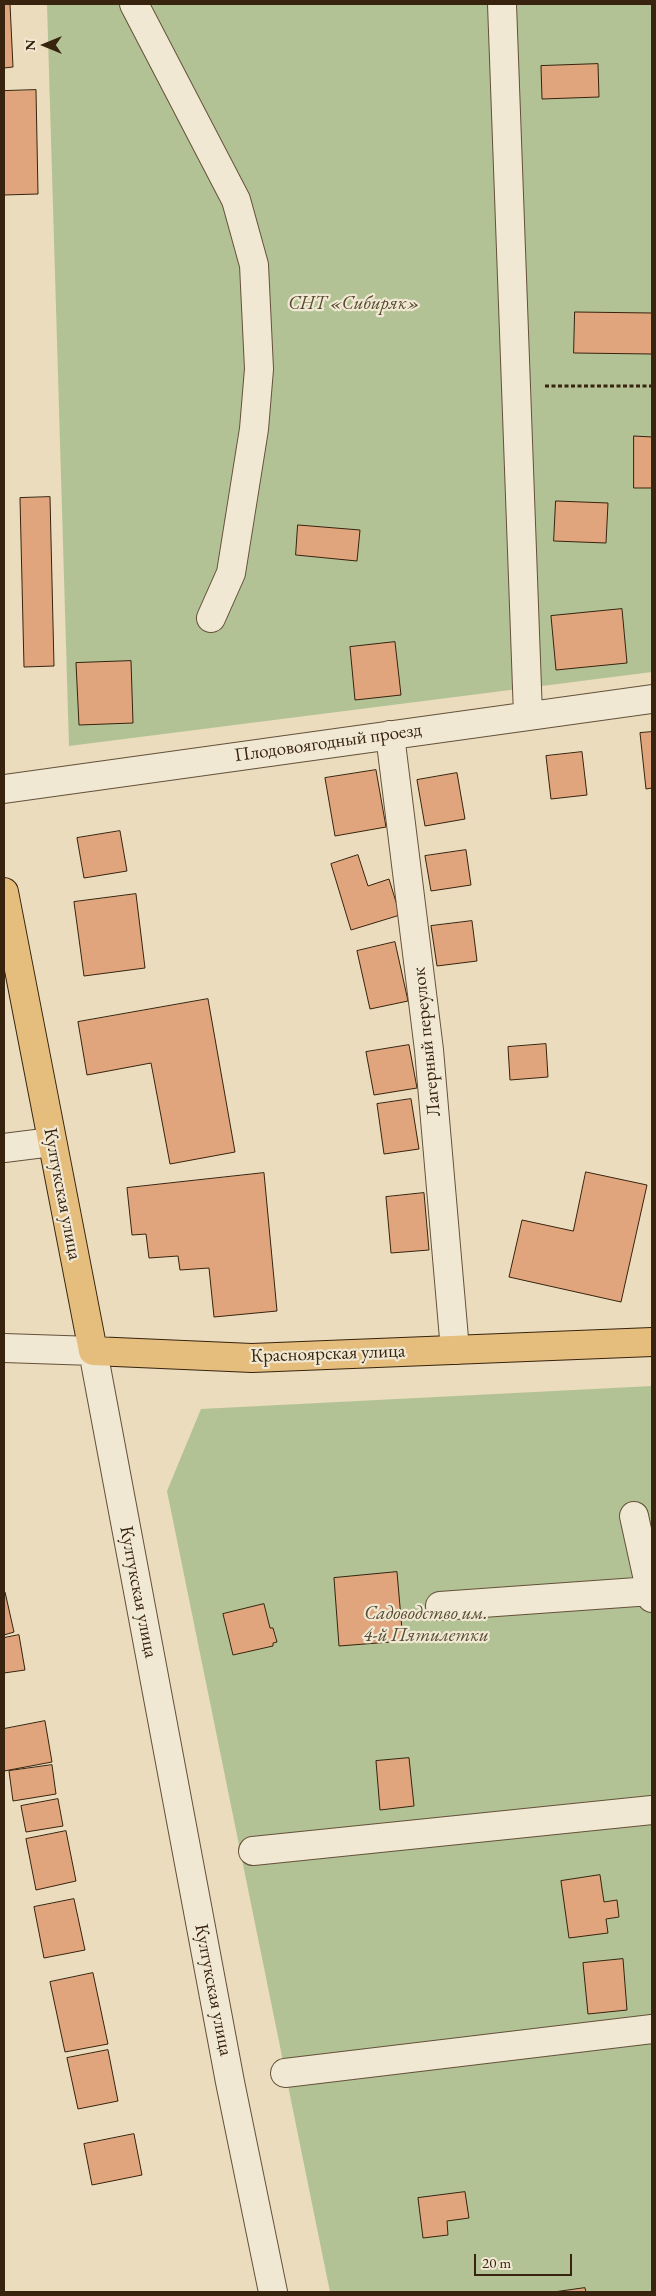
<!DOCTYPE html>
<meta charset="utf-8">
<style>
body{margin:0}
#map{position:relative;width:656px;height:2296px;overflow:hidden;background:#eadcbc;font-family:"EB Garamond",serif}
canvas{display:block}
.frame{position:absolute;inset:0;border:5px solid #37230e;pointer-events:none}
.north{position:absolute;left:20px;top:20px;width:50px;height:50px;-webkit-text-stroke:4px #f1e8d3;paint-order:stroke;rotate:270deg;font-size:14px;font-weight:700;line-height:20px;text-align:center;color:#37230e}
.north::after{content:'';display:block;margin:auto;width:18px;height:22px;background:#37230e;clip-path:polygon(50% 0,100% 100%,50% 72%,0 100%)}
.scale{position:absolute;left:474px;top:2254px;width:98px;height:22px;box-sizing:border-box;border:2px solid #37230e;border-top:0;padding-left:6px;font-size:15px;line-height:18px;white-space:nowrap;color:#37230e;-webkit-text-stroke:4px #f1e8d3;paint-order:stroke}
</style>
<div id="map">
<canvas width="656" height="2296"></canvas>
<div class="frame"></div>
<div class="north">N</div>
<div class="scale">20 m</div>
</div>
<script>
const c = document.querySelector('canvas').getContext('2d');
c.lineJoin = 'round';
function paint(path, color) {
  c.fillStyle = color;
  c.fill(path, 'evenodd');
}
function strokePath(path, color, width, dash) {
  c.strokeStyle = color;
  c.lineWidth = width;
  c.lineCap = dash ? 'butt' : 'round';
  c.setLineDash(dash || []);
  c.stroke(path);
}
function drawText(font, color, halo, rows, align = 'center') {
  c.font = font + ' "EB Garamond",serif';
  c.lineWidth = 4.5;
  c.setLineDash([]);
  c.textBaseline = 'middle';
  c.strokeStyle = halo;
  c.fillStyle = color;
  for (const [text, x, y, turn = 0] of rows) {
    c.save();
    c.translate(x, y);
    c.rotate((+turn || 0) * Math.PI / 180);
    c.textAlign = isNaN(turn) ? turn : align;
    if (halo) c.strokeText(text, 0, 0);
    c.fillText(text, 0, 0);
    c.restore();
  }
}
const green = new Path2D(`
 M47,4H652V672L69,746Z
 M652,1386V2292H330L167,1491L201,1409Z`);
const building = new Path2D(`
 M4,4H10L13,67L4,68Z
 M598,64L599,97L542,99L541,66Z
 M36,90L38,194L4,195V91Z
 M575,312L652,313V354L574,353Z
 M634,436L652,437V488H634Z
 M50,497L54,666L24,667L20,498Z
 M556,501L608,503L606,543L554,541Z
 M298,525L360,530L357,561L296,555Z
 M622,609L627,663L556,670L551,616Z
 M395,642L401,695L355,700L350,647Z
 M131,661L133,723L79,725L76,663Z
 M652,732V788L646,789L640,733Z
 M582,752L587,795L551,799L546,756Z
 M376,770L386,827L335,836L325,778Z
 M457,773L465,819L425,826L417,780Z
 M120,831L127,871L84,878L77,838Z
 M466,850L471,885L431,891L425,856Z
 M358,855L368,886L389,879L400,915L351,930L331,864Z
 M136,894L145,968L84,976L74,902Z
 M472,921L477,961L437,966L431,926Z
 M395,942L408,1001L370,1009L357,951Z
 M208,999L235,1152L170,1164L151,1063L87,1075L78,1022Z
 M546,1044L548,1077L510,1080L508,1047Z
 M409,1045L417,1088L374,1095L366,1052Z
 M411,1099L419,1149L384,1154L377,1104Z
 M586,1172L647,1185L621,1302L509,1277L522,1220L573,1231Z
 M264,1173L277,1311L214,1317L209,1268L180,1270L178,1256L149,1258L146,1234L132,1235L127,1188Z
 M424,1193L429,1250L391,1253L386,1197Z
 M397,1572L403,1641L339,1646L334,1578Z
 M4,1592H5L14,1632L4,1635Z
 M264,1604L270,1628H273L277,1642L273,1643V1646L233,1655L223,1614Z
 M19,1635L25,1670L4,1673V1638Z
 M45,1721L52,1762L4,1771V1729Z
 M409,1758L414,1806L380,1810L376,1761Z
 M52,1765L56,1794L13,1801L9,1771Z
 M58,1799L63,1826L26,1832L21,1806Z
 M66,1831L76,1881L36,1890L26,1839Z
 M600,1875L604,1902L617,1900L619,1917L606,1919L608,1933L569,1938L561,1881Z
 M74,1899L85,1950L44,1958L34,1907Z
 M623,1959L627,2010L588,2014L583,1963Z
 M93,1973L108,2044L65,2052L50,1982Z
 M108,2050L118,2101L78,2109L67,2058Z
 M134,2134L142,2175L92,2185L84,2144Z
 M465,2192L469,2218L447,2221L448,2235L423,2238L418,2198Z
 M585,2288L586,2292H554Z`);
const path = new Path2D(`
 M545,386H652`);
const minor = new Path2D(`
 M134,4L236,200L254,265L259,369L254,429L231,573L211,618
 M502,4L528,715
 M390,735L429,1050L455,1350
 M4,789L652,699
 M4,1148L52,1142
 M4,1348L93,1351L230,2082L273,2292
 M634,1516L652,1598
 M440,1606L651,1591
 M253,1851L652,1810
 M285,2073L652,2029`);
const major = new Path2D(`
 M4,892L93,1351L252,1358L652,1342`);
const parkNames = [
 ["СНТ «Сибиряк»",354,304],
 ["Садоводство им.",426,1614],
 ["4-й Пятилетки",426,1636]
];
const streetNames = [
 ["Плодовоягодный проезд",328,743,-8],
 ["Лагерный переулок",427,1042,-96],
 ["Култукская улица",62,1194,79],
 ["Красноярская улица",328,1354,-2],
 ["Култукская улица",138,1592,79],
 ["Култукская улица",213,1990,79]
];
paint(green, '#b2c294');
paint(building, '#e1a57e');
strokePath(building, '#37230e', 1);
strokePath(minor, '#64513a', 30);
strokePath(major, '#37230e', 30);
strokePath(path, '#37230e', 3, [4, 2.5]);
strokePath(minor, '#f1e8d3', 28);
strokePath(major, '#e5be7e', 28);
drawText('italic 19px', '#564b30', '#f1e8d3', parkNames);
drawText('19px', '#37230e', '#f1e8d3', streetNames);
</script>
